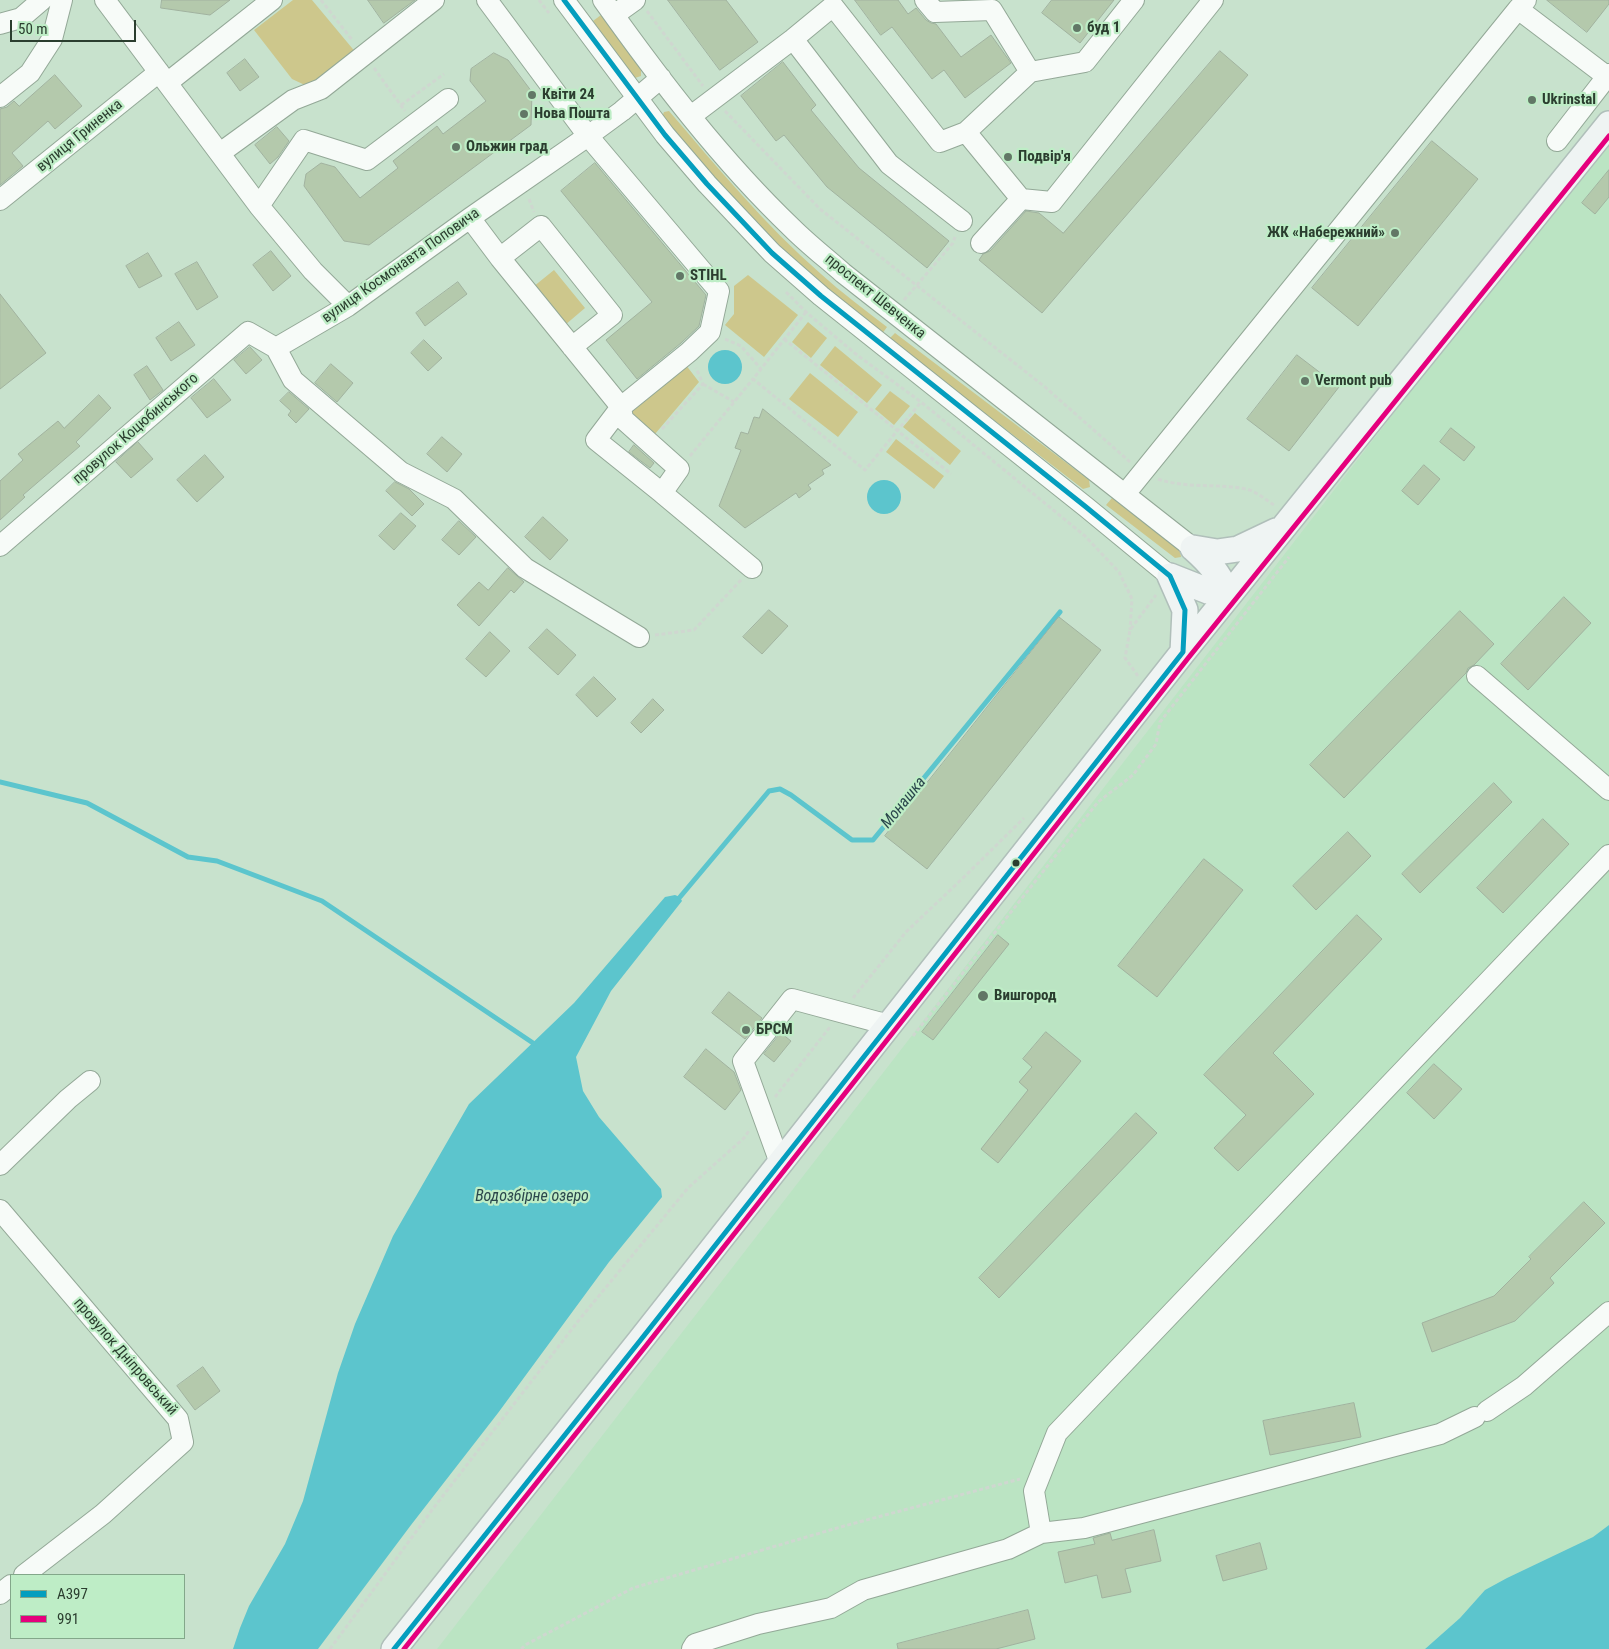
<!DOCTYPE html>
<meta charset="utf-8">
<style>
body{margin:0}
#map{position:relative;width:1609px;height:1649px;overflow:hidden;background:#c8e2cd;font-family:"Roboto Condensed",sans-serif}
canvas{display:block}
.legend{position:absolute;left:10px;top:1574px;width:175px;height:65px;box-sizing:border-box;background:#beedc6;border:1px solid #83a78a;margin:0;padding:6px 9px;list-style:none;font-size:15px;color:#2b3e2f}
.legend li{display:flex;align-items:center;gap:10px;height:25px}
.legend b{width:25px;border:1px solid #83a78a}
.scale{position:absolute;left:10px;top:20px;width:126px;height:22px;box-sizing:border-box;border:2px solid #2b3e2f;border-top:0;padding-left:6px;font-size:15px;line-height:18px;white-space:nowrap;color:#2b3e2f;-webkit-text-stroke:4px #beedc6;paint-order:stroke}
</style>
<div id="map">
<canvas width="1609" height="1649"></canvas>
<ul class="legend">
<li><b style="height:6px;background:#049ebe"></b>А397</li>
<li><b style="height:6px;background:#e5007d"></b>991</li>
</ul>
<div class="scale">50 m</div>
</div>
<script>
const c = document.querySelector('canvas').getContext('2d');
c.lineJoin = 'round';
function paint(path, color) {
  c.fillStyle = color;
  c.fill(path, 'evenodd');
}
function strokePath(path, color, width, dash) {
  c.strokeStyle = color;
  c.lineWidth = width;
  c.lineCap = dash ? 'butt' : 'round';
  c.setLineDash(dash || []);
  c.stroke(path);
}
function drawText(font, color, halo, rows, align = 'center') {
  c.font = font + ' "Roboto Condensed",sans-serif';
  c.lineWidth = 4.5;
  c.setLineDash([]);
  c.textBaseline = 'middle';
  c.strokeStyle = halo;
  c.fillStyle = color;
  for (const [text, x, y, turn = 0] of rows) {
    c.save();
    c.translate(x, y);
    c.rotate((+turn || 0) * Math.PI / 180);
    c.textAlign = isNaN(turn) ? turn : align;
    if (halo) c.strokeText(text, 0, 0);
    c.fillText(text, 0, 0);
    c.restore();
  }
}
const built = new Path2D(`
 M1609,135V1525L1593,1537L1507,1578L1485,1590L1460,1618L1425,1649H437Z`);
const green = new Path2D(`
 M293,0H312L357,54L307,86L292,79L254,30Z
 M601,15L641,69V76L635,78L632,76L593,21Z
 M669,111C718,168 765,225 821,274C842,293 865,310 887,327L882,334L816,281L777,243L717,181L662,117L664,112Z
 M554,270L585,308L565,325L533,287Z
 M748,275L798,315L764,357L725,325L734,314V286Z
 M808,322L827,338L811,358L792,342Z
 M895,333L1089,480L1090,487L1083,489L889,339Z
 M835,346L882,385L867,403L820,365Z
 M679,356L699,382L655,434L623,406Z
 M810,373L858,412L838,437L789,399Z
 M890,391L910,406L894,425L875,409Z
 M915,413L961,451L950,465L903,427Z
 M896,439L944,476L934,489L886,452Z
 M1112,498L1180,550L1181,557L1175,558L1106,505Z`);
const water = new Path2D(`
 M708 367a17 17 0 1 1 34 0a17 17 0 1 1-34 0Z
 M867 497a17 17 0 1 1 34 0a17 17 0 1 1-34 0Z
 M675,895L680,897L682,901L611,991L576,1057L583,1091L599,1117L661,1189L662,1197L609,1262L498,1413L411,1525L318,1649H233L240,1628L249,1606L285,1544L303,1501L338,1373L355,1324L393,1236L469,1104L574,1003L665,897Z
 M1609,1525V1649H1425L1460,1618L1485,1590L1507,1578L1593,1537Z`);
const stream = new Path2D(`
 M0,782L87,803L188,857L217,861L322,901L533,1043
 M680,897L769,791L780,789L791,795L852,840H873L1060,612`);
const building = new Path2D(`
 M162,0H230L210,15L161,8Z
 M368,0H415L384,23Z
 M668,0H726L758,42L720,70Z
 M855,0H898L908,14L916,8L926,20L931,23L936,24L961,57L991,35L1011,63L965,98L944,70L932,79L892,27L881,35Z
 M1052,0H1114L1080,43L1042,13Z
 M1547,0H1609V4L1587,32Z
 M1220,51L1248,75L1084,264L1042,313L979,260L983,254L990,251L1026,211L1039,213L1063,233Z
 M494,53L508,60L532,92L531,125L369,245L344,241L304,186L306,174L321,163L335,167L360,198L398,168L393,161L437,126L443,134L486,101L470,81L471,69Z
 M245,59L259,77L240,91L227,73Z
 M783,62L816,105L811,110L859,168L949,241L927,268L827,187L784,135L776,141L741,96Z
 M55,75L82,106L55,129L48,121L12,153L23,166L0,185V109L7,107L14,101L19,106Z
 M277,127L289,141L278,157L270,164L255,145Z
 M1432,141L1478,179L1358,326L1312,288Z
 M595,163L706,295L699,326L681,343L637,379L606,340L652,302L561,191Z
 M1609,170V197L1595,214L1582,203Z
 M271,251L291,276L273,291L253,265Z
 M148,253L162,276L139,288L126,266Z
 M197,262L218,297L197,310L175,274Z
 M458,282L467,294L425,326L416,313Z
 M0,294L46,353L0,389Z
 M179,322L195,345L171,361L156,338Z
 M424,340L442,358L428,371L411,353Z
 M250,347L262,360L246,374L234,360Z
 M1297,355L1339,387L1289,451L1247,419Z
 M331,364L353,383L337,402L315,383Z
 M147,366L163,390L150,400L134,375Z
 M214,379L231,400L207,418L191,398Z
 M289,392L309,409L296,423L288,415L291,411L280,401Z
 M99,395L111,408L76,442L80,446L23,495L25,497L0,520V481L23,460L18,454L58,421L64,428Z
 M763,409L831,465L822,470L824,474L808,485L811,489L799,498L796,493L745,528L719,506L741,450L735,448L741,432L748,434L754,417L759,418Z
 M1451,428L1475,447L1464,461L1440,442Z
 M442,437L462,454L447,472L427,454Z
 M138,442L153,459L131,478L116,462Z
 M634,445L654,463L650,468L629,452Z
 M205,455L224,477L197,502L177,480Z
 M1424,465L1440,479L1418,505L1402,491Z
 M395,482L409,489L424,504L412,516L386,491Z
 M401,513L416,526L394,550L379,536Z
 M543,517L568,540L550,560L525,537Z
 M459,521L476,537L459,555L442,540Z
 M508,568L524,582L514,593L511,590L479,626L457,605L479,582L488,590Z
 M1564,597L1591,623L1528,690L1501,664Z
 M769,610L788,626L762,654L743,637Z
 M1460,611L1494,644L1474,665L1468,668L1466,673L1344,798L1310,765Z
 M1059,617L1101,650L927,869L885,836Z
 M547,629L576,655L558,675L529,648Z
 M490,632L510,651L486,677L466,659Z
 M594,677L616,699L597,717L576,695Z
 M653,699L664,710L641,733L631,723Z
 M1494,783L1512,802L1420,893L1402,874Z
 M1543,819L1569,844L1503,913L1477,888Z
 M1348,832L1371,856L1316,910L1293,886Z
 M1204,859L1243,890L1157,997L1118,966Z
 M1357,915L1382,939L1273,1053L1314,1094L1238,1171L1214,1148L1246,1115L1204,1075Z
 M998,935L1009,944L933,1040L922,1032Z
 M729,992L762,1018L745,1039L712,1013Z
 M1046,1032L1081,1061L998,1163L981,1149L1028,1090L1019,1082L1032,1067L1023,1059Z
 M781,1033L791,1041L774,1062L764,1054Z
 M706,1049L734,1072L741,1090L725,1110L684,1077Z
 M1434,1064L1462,1089L1434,1119L1407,1093Z
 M1136,1113L1157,1133L999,1298L979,1278Z
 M1584,1202L1605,1223L1550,1278L1554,1283L1515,1321L1432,1352L1422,1323L1494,1296L1531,1259L1529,1257Z
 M203,1367L220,1391L195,1410L177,1386Z
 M1354,1403L1361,1437L1270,1455L1263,1421Z
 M1154,1530L1161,1561L1125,1569L1131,1592L1102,1598L1097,1575L1065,1583L1058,1552L1095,1544L1093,1538L1110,1533L1112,1540Z
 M1260,1543L1267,1569L1223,1581L1216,1556Z
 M1028,1610L1035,1639L996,1649H898L897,1644Z`);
const path = new Path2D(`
 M321,0L353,41
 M539,0L549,13
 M647,11L703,86
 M374,68L405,111
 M401,105L444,74
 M725,111L820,209L1045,387L1130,462
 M529,199L534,212
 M786,292L806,312L857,355L921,402L1085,536L1119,572L1132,599L1130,630
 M904,300L953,243L955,237
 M806,312L753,379L865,470L921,402
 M725,339L741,346L761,369
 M784,339L951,474
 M703,384L734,402
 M662,429L703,384L696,368
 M690,456L753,379
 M1158,479C1187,489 1217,483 1246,489C1256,491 1267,501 1276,506
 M655,635L694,630L741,580
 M1138,676L1125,658L1130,630L1156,595
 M853,998L906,932L964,877L1024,818
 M913,1036L1098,802L1133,775L1156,744L1160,722L1289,557
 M775,1097L830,1027
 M330,1649L432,1510L579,1320L688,1188L744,1138L750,1129
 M521,1649L527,1644L633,1588L844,1526L1020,1479`);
const minor = new Path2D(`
 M105,0L259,206L313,271L348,306
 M564,0L665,135L707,184L772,253L821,296L1086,507L1170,576
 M603,0C660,80 721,160 792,228C808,244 826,258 843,273L1193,548
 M1526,0L1518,9L1609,78
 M614,15L635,0
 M0,24L21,18L42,0
 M793,39L889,164L962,221
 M1030,72L1085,62L1134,0
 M167,83L272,0
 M0,97L30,73L52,39L62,0
 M691,116L793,39L833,6L940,142L966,132L1030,72L992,10L935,12L925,0
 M966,132L1021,199
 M1557,141L1609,74
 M220,153L293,100L321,89L434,0
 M0,200L159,72
 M259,206L304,140L367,160L448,99
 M470,218L500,258L621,407L689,352L710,332L719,291L588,136L487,0
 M981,243L1021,199L1052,202L1213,0
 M500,258L541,226L612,315L572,347
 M621,407L623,419L679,469L662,493L752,568
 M621,407L596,440L662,493
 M1125,494L1518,9
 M0,546L248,332L276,348
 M639,637L525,568L454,499L401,472L293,380L276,348L348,306L470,218L588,136L622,111L661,78
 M1477,676L1609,790
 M780,1163L743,1061L792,999L889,1025
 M0,1165L68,1099L90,1081
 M0,1210L178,1419L183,1442L103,1514L24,1575
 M1487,1411L1524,1386L1609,1312
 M1041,1533L1034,1491L1057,1433L1609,855
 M0,1594L11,1585
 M692,1649L695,1644L758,1624L831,1608L863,1590L1008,1549L1041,1533L1084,1528L1440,1434L1475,1417`);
const major = new Path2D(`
 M1193,548L1217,552L1238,549L1276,531
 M1193,548C1211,564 1218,573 1229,595
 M1170,576L1185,610L1183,652
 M1170,576L1208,591L1229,595
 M394,1649L639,1342L1183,652L1609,124`);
const bus1 = new Path2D(`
 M394,1649L639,1342L1183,652L1185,610L1170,576L1086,507L821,296L772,253L707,184L665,135L564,0`);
const bus2 = new Path2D(`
 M404,1649L645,1347L1189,657L1609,136`);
const markers = [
 [1077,28,5,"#627766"],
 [532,95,5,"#627766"],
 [1532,100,5,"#627766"],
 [524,114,5,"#627766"],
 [456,147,5,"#627766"],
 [1008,157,5,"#627766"],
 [1395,233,5,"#627766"],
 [680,276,5,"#627766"],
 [1305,381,5,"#627766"],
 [1016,863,4.5,"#2b3e2f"],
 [983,996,6,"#627766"],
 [746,1030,5,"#627766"]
];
const poiNames = [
 ["буд 1",1087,28],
 ["Квіти 24",542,95],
 ["Ukrinstal",1542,100],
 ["Нова Пошта",534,114],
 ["Ольжин град",466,147],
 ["Подвір'я",1018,157],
 ["ЖК «Набережний»",1385,233,"right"],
 ["STIHL",690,276],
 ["Vermont pub",1315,381],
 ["Вишгород",994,996],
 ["БРСМ",756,1030]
];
const streetNames = [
 ["вулиця Гриненка",80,136,-39],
 ["вулиця Космонавта Поповича",401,266,-35],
 ["проспект Шевченка",875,297,39],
 ["провулок Коцюбинського",136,429,-41],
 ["провулок Дніпровський",125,1357,49]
];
const waterNames = [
 ["Монашка",904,803,-51],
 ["Водозбірне озеро",532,1197]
];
paint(built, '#bbe4c3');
paint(green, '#cdc78c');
paint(water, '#5cc5cd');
strokePath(stream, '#5cc5cd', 5);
paint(building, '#b4c9ac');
strokePath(building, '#a1b29f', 1);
strokePath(minor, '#93a897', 22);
strokePath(major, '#b0bfba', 28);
strokePath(path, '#cfd7d0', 3, [4, 2.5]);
strokePath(minor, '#f7fbf8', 20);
strokePath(major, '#eff4f3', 25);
strokePath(bus1, '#049ebe', 5);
strokePath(bus2, '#e5007d', 5);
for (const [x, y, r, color] of markers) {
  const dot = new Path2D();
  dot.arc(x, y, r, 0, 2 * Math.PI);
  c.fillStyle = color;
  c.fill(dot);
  strokePath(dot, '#beedc6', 2);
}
drawText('bold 15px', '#2b3e2f', '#beedc6', poiNames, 'left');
drawText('15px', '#2b3e2f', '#beedc6', streetNames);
drawText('italic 16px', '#2b474c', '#beedc6', waterNames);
</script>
